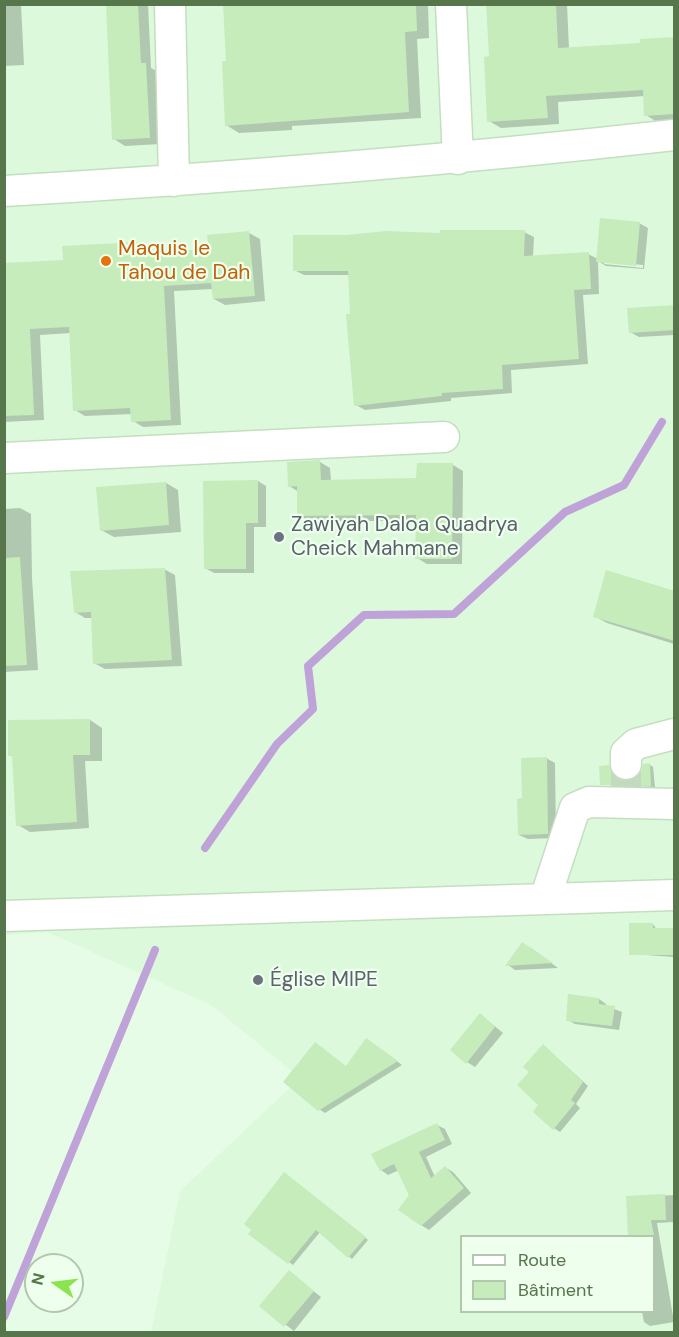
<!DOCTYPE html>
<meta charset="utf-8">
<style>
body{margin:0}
#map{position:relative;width:679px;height:1337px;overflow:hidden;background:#e7fce7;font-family:"DM Sans",sans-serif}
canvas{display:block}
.frame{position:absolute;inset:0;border:6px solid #57764b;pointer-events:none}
.legend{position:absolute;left:460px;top:1235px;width:195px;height:78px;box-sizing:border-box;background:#efe;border:2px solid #b2c8ad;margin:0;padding:8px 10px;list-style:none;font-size:18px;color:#57764b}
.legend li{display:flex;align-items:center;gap:12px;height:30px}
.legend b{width:30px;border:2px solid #b2c8ad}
.north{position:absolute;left:24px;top:1253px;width:60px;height:60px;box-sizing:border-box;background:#efe;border:2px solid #b2c8ad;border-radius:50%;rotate:284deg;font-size:16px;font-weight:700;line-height:24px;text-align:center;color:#57764b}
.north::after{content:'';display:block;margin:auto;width:21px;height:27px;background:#8ae44f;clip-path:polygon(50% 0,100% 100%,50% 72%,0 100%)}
</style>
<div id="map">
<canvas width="679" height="1337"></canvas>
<div class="frame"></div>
<ul class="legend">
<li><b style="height:8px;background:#fff"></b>Route</li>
<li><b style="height:16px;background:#c5ecba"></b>Bâtiment</li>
</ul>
<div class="north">N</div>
</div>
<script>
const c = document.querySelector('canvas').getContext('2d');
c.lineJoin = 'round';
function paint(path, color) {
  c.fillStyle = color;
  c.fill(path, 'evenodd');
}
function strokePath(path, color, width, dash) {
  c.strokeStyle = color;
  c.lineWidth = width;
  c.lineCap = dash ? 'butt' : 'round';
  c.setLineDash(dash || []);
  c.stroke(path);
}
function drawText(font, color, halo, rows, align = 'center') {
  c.font = font + ' "DM Sans",sans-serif';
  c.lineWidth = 4.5;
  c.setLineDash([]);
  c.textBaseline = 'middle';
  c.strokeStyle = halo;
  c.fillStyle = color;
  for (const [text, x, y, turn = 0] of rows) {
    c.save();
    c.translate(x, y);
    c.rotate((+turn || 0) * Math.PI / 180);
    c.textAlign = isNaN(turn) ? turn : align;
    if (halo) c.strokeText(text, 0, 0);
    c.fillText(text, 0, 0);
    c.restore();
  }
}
const residential = new Path2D(`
 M5,5H674V1332H151L180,1191L300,1078L211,1005L47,932L5,935ZM462,1236H654V1312H462Z`);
const shadow = new Path2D(`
 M4,4H21L24,65L4,66Z
 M108,4H148L151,68L157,71L161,144L125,146L114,139Z
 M224,4H428L429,38L417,39L421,118L292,126V130L239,133L226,125L227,62Z
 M487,4H567L569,49L642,45L674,38V121L657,122L646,115L645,96L558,102L559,124L501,128L489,121L490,58Z
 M639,223L648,228L644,269L606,266L598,261L599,294L583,295L588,364L511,370L512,393L451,398V401L365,410L356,405L350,275H304L294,270L524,232L534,237L533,257L588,254L598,259ZM604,261L643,265V268L604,264Z
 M249,233L260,239L265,301L225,305L214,299L213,289L174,291L181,425L143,427L133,421L132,414L85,416L75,410L71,333L40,335L44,420L4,422V265L64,261L139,244L150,250V254L210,251Z
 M674,307V335L639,337L630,332Z
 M320,462L330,468L331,481L418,480V464L453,465L463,471L462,564H427L417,558V521H309L299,515V492L289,486Z
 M258,481L266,486V527H254V573H214L205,568Z
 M166,483L178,490L181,532L114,537L101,530Z
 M20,508L31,514L32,578L38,670L4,672V509Z
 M164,569L175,575L182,666L105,669L94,663L93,618H85L75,612Z
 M674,592V644L607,623L594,616Z
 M90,720L102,728V761H85L89,828L30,832L18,825L13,757L9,755Z
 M546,758L555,763L556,838L528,839L519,835L524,800Z
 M650,765L653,767L655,787L602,784L609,767L620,781L627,783L642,774Z
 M653,924L657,930L674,929V957L631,954Z
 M531,948L558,968L515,970L508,965Z
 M599,999L606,1004V1006L622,1012L619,1030L575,1024L568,1020Z
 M481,1015L503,1033L475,1067L467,1062Z
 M372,1043L402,1065L325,1113L319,1109L316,1044L346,1067Z
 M544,1046L588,1086L576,1104L580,1108L560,1132L554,1128L541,1105Z
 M437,1125L445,1129L452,1144L426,1157L435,1177L446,1168L453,1172L471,1193L429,1230L421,1225L399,1170L388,1175L381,1170Z
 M288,1176L368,1240L352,1259L320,1232L293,1265L250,1234Z
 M674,1195V1222L657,1223L674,1322L650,1326L644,1322L642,1312H654V1236H628V1198Z
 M289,1272L321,1297L294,1331L261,1306Z`);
const stream = new Path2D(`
 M205,848L277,744L313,709L308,666L364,615L454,614L565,512L624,485L662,422
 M4,1317L155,950`);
const building = new Path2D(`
 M106,4H138L141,63H146L150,138L112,140Z
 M223,4H416L417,31L405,32L409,112L225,126L222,61H226Z
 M486,4H556L558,48L640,43V39L675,37V114L644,116L643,90L546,96L548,118L487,122L484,57L489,56Z
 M600,218L640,222L636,266L596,262Z
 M440,230H525L524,256L589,252L591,289L574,290L579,359L502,365L503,389L442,393V396L354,406L346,314H350L348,271H293V235H347L386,231L440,233Z
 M249,231L255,296L213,299L211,283L164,286L171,420L131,422L130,408L73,411L69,327L30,329L34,415L4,416V263L63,260L62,246L140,242V253L209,249L207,235Z
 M675,305V330L629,333L627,308Z
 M320,460L321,480L416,478L417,463H453L452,559H415L416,515L297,516V486L288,487L287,462Z
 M258,480V523H246V569H204L203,481Z
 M166,482L169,525L100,531L96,487Z
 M20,557L27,665L4,666V558Z
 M165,568L172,660L93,664L91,612L74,613L70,571Z
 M606,570L675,591V641L593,617Z
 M90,719V755H73L77,822L16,826L12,756H8V720Z
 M547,757L548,834L518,835L517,799L522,798L521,758Z
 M650,763L651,786L600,785L599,766L609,765L617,779L627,781L641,773L643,764Z
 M629,923H653V928H675V955H629Z
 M522,942L553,963L505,966Z
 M568,994L599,998V1004L615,1006L612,1026L566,1021Z
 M480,1013L495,1027L466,1064L450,1050Z
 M366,1038L398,1061L318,1111L283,1082L315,1042L346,1066Z
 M543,1044L583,1082L571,1100L575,1103L553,1130L533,1112L538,1105L517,1085L529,1072L523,1067Z
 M437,1123L445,1140L419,1152L431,1178L445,1166L464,1188L421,1226L398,1210L409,1195L394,1164L380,1171L371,1154Z
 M284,1172L366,1237L348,1258L316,1230L288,1264L248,1234L251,1230L244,1224Z
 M665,1194L666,1220H651L654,1236H628L626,1196Z
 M289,1270L314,1291L284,1327L259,1306Z`);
const minorTunnel = new Path2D(`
 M626,764V792`);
const minor = new Path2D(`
 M170,4L174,181
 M451,4L458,159
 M4,191C229,178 451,160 674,135
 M4,458L444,437
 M626,764V753L636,744L674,734
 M545,899L575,808L589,802L674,804
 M4,916L674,895`);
const markers = [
 [106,261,6,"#e8710a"],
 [279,537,6,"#6b7280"],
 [258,980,6,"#6b7280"]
];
const foodNames = [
 ["Maquis le",118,249],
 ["Tahou de Dah",118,273]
];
const worshipNames = [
 ["Zawiyah Daloa Quadrya",291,525],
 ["Cheick Mahmane",291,549],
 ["Église MIPE",270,980]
];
paint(residential, '#ddf9dc');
paint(shadow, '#0003');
strokePath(stream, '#bfa2d7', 8);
paint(building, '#c5ecba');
strokePath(minorTunnel, '#c3dac0', 30, [30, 15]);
strokePath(minor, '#c4dfbf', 33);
strokePath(minor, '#fff', 30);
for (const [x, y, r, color] of markers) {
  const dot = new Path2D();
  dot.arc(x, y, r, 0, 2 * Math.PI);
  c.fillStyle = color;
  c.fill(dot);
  strokePath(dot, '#efe', 2);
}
drawText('21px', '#c56008', '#efe', foodNames, 'left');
drawText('21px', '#5b616d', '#efe', worshipNames, 'left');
</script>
